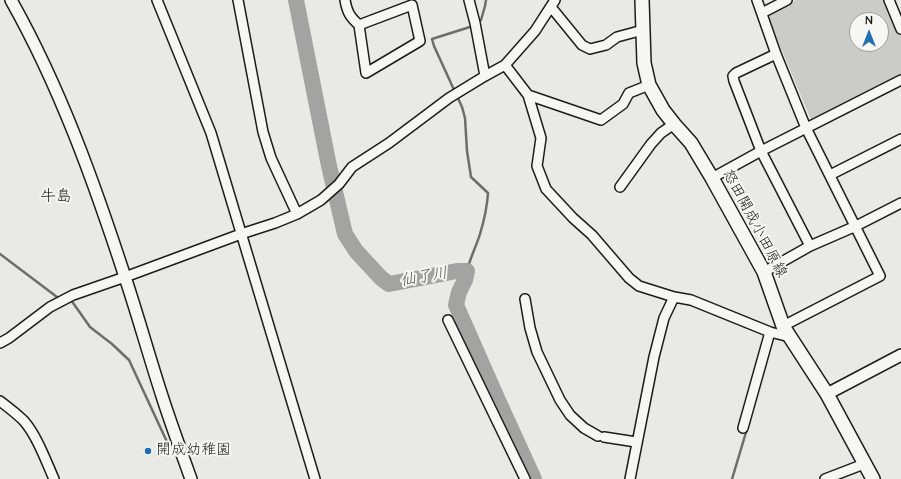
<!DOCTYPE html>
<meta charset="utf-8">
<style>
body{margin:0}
#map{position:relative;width:901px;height:479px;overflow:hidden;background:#e9e9e5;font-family:"Architects Daughter",sans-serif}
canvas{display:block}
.north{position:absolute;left:849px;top:12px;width:40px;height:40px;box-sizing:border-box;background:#f6f6f2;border:1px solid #9f9f9c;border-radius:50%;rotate:0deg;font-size:11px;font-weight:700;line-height:16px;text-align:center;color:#1c1c1c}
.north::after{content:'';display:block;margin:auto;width:14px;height:18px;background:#1f6fb2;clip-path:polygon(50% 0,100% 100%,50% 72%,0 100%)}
</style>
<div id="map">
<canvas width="901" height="479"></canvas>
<div class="north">N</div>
</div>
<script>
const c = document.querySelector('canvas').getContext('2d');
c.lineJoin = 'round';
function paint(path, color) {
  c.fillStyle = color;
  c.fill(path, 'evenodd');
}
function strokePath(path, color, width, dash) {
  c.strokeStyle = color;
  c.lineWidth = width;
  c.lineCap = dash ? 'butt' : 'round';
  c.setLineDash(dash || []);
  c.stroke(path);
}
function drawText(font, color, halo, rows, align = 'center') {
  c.font = font + ' "Architects Daughter","Klee One",sans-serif';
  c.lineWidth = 4;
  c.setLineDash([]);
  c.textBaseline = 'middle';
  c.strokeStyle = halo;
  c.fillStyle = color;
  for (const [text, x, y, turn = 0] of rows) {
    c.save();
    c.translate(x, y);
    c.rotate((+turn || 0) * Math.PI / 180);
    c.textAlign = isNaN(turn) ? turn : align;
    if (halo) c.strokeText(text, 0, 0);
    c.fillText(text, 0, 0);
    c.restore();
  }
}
const green = new Path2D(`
 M796,0H886L901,35V76L812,122L767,15ZM857,20H881V44H857Z`);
const stream = new Path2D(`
 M477,23L481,20L485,6L486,0
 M455,92L434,46L432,39L473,26
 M457,96L462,107L465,118L467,151L471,177L488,193C487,207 484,221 480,234C476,247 470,258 467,271
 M0,254L57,297
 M71,300L90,327L112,344L129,360L168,444
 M732,479L747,429`);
const river = new Path2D(`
 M296,0L329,166L345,234L356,251L368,264L381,278L389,284L457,271H467L465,280L459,292L456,305L497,398L534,479`);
const minor = new Path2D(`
 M157,0L211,133L315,479
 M238,0L263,132L271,158L297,214
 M345,0C347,12 350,17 359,25L366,73L420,41L412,5L359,25
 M469,0L475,23L485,76
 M757,0L776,54L806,128L880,276L783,326
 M889,0L901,29
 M551,7L582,45L590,49L606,45L617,37L643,30
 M762,13L787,0
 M776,54L736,73L733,76L734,81L761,151L810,246
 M505,65L528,95L541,138L537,166L546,189L573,218L592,235L629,278L639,286L674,297L691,300L770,332L790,337
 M528,95L601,120L623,104L629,93L649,85
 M830,175L901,139
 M712,178L761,151L901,80
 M620,187L651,144L661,133L674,124
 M764,272L810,246L856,226L901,203
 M525,299L530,328L537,352L560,400L570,415L584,428L598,436
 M448,320L525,479
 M0,343L9,338L50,307L73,295L125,277L241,234L275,223L297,214L321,200L339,184L352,167L389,143L449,98L485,76L505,65L535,31L555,0
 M0,401C8,407 17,414 24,421C37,436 46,461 54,479
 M743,428L770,332
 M604,437L636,442
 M630,479L654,357L664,318L674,297
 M825,479L864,464`);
const tertiary = new Path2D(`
 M11,0C60,87 94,182 125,277C138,316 149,356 162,396C171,424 181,451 191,479
 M827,394L901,355`);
const secondary = new Path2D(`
 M642,0L644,63L649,85L663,110L674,124L691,143L712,178L764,272L783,326L790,337L827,394L873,479`);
const markers = [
 [148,451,4,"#1f6fb2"]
];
const streetNames = [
 ["怒田開成小田原線",754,224,62]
];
const poiNames = [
 ["開成幼稚園",156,451]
];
const neighbourhoodNames = [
 ["牛島",56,198]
];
const waterNames = [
 ["仙了川",424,278,-10]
];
paint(green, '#cbcbc7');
strokePath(stream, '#6d6d6c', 2.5);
strokePath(river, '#a3a3a1', 16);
strokePath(minor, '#1c1c1c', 12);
strokePath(tertiary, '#1c1c1c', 14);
strokePath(secondary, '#1c1c1c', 16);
strokePath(minor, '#f6f6f2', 9);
strokePath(tertiary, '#f6f6f2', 11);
strokePath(secondary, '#f6f6f2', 13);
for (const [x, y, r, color] of markers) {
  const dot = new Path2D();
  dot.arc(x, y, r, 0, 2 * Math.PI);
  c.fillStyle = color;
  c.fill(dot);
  strokePath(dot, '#f6f6f2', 1.5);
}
drawText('15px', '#1c1c1c', '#f6f6f2', streetNames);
drawText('15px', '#1c1c1c', '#f6f6f2', poiNames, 'left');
drawText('16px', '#1c1c1c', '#f6f6f2', neighbourhoodNames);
drawText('italic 16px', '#525251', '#f6f6f2', waterNames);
</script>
